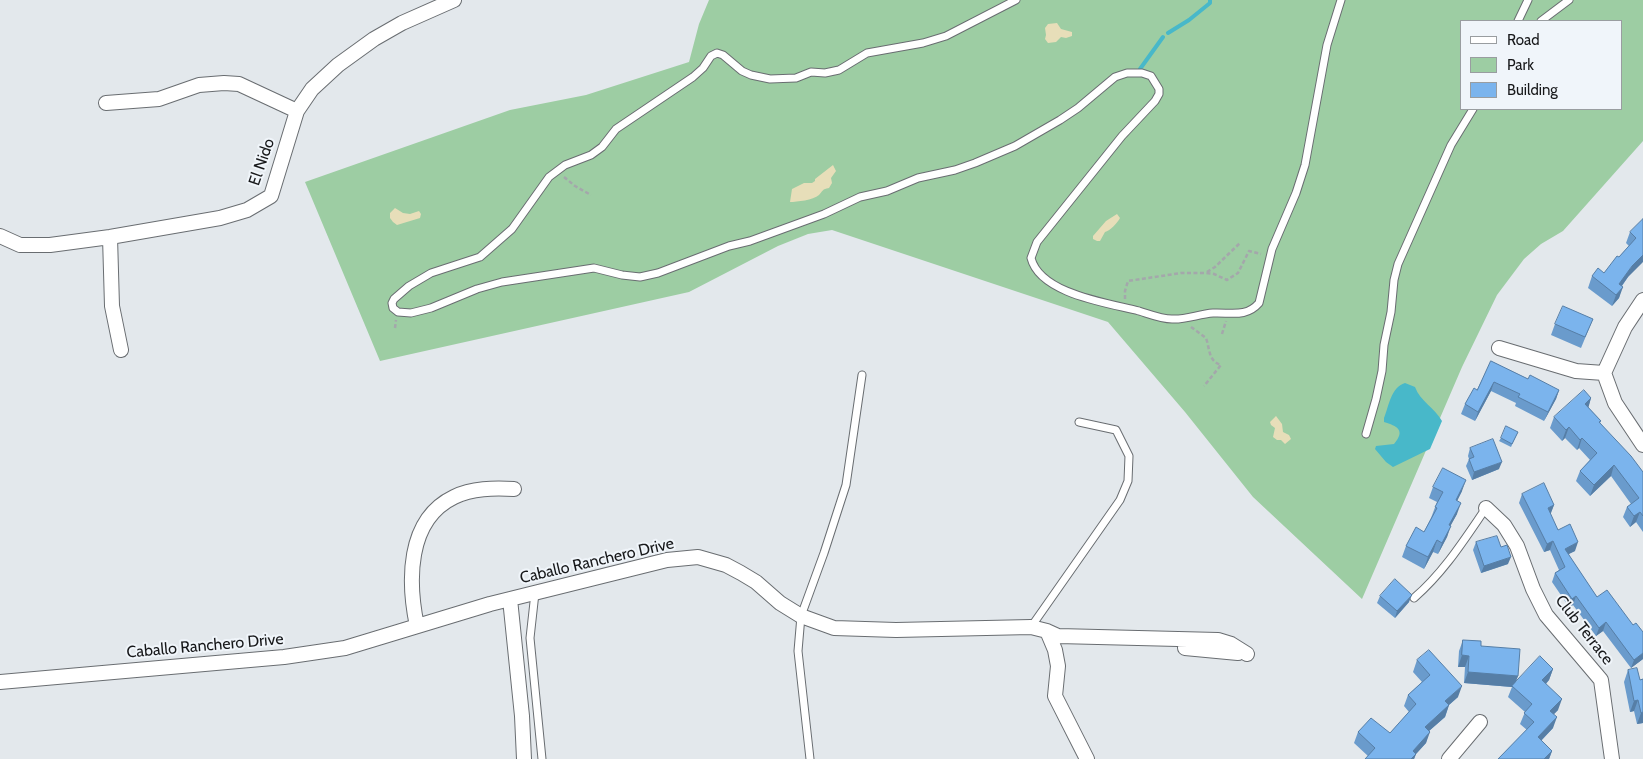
<!DOCTYPE html>
<style>
body{margin:0}
#map{position:relative;width:1643px;height:759px;overflow:hidden;background:#e3e8ec;font-family:Cabin,sans-serif}
canvas{display:block}
.legend{position:absolute;left:1460px;top:20px;width:162px;height:90px;box-sizing:border-box;background:#f0f5fa;border:1px solid #999da0;margin:0;padding:6px 9px;list-style:none;font-size:15px;color:#17181a}
.legend li{display:flex;align-items:center;gap:10px;height:25px}
.legend b{width:25px;border:1px solid #999da0}
</style>
<div id="map">
<canvas width="1643" height="759"></canvas>
<ul class="legend">
<li><b style="height:6px;background:#fff"></b>Road</li>
<li><b style="height:14px;background:#9dcda3"></b>Park</li>
<li><b style="height:14px;background:#7bb4ed"></b>Building</li>
</ul>
</div>
<script>
const c = document.querySelector('canvas').getContext('2d');
c.lineJoin = 'round';
function paint(path, color) {
  c.fillStyle = color;
  c.fill(path, 'evenodd');
}
function strokePath(path, color, width, dash) {
  c.strokeStyle = color;
  c.lineWidth = width;
  c.lineCap = dash ? 'butt' : 'round';
  c.setLineDash(dash || []);
  c.stroke(path);
}
function drawText(font, color, halo, rows, align = 'center') {
  c.font = font + ' Cabin,sans-serif';
  c.lineWidth = 4;
  c.setLineDash([]);
  c.textBaseline = 'middle';
  c.strokeStyle = halo;
  c.fillStyle = color;
  for (const [text, x, y, turn = 0] of rows) {
    c.save();
    c.translate(x, y);
    c.rotate((+turn || 0) * Math.PI / 180);
    c.textAlign = isNaN(turn) ? turn : align;
    if (halo) c.strokeText(text, 0, 0);
    c.fillText(text, 0, 0);
    c.restore();
  }
}
const green = new Path2D(`
 M709,0H1643V141L1563,231L1541,244L1524,259L1497,295L1462,367L1362,599L1253,497L1185,412L1108,322L832,230L808,234L778,246L689,292L380,361L305,182L510,110L586,95L689,62L699,24ZM1462,21H1622V109H1462Z`);
const sand = new Path2D(`
 M1057,23L1061,29L1072,32V36L1066,38L1061,37L1056,42L1048,43L1045,39L1046,35L1045,28L1048,24Z
 M833,165L836,171L831,178L832,183L829,188C822,189 823,191 819,195C813,200 797,202 790,202L792,189L804,183H812L815,181V179Z
 M395,208L403,213L410,214L419,211L421,214L420,218L397,225L393,222L390,218V213Z
 M1117,214L1120,218C1118,222 1110,231 1105,232L1100,241H1097L1093,239V236L1106,221Z
 M1276,416L1282,424L1283,432L1289,435L1291,439L1285,444L1281,440H1277L1273,437L1275,428L1271,425L1270,422Z`);
const water = new Path2D(`
 M1405,383L1415,387C1420,401 1435,408 1442,421L1430,449L1393,467L1386,462L1375,449L1376,446L1394,444C1406,430 1397,426 1384,422V418C1389,406 1391,387 1405,383Z`);
const stream = new Path2D(`
 M1168,33L1189,20L1210,3V0
 M1140,69L1163,37`);
const path = new Path2D(`
 M564,177L575,186L591,195
 M1207,272L1215,267L1241,242
 M1125,299V291L1128,281L1181,273H1206L1214,274L1227,280L1238,273L1249,251L1261,254
 M1191,327L1206,338C1210,349 1208,361 1221,365L1204,386
 M395,328L396,320
 M1222,334L1226,321`);
const lane = new Path2D(`
 M1016,0L946,36L923,43L867,53L839,70L825,73L811,72L796,78L770,79L751,75L742,71L723,55L717,53L711,56L703,68L693,77L616,129L602,147L591,155L565,165L549,177L512,229L480,257L431,273L409,286L394,299L392,303L393,308L398,312L411,313L431,308L477,289L502,282L594,268L622,275L640,277L658,273L729,246L750,241L824,214L860,197L887,191L918,178L955,170L975,163L1015,146L1060,120L1078,108L1115,77L1127,73H1142L1151,76L1159,89V94L1155,101L1122,136L1037,242L1031,258C1040,294 1108,303 1139,311C1149,314 1161,319 1172,319C1185,320 1199,314 1213,313C1230,312 1246,318 1259,303L1272,249L1296,193L1305,165L1327,45L1341,0
 M1518,21L1528,0
 M1541,21L1569,0
 M1366,434L1376,399L1382,371L1384,345L1391,312L1394,280L1398,264L1451,145L1473,109
 M535,593L530,638L542,759
 M1414,598C1444,572 1464,540 1486,508
 M1031,627L1120,500L1128,481L1129,456L1116,430L1079,422
 M810,759L798,651L801,616L824,553L846,485L862,375`);
const street = new Path2D(`
 M106,103L159,99L199,85L224,83L239,84L297,111
 M0,236L20,245H50L110,237L220,218L247,210L271,196L297,111L312,89L338,65L374,39L402,23L454,0
 M110,237L112,306L121,350
 M1499,348L1576,371L1604,373
 M1604,373L1625,327L1643,300
 M1604,373L1615,403L1643,445
 M1486,508L1504,525L1517,546L1533,589L1546,615L1601,680L1612,759
 M510,599L522,716L524,759
 M417,626C408,583 406,520 454,497C472,488 494,488 514,489
 M1047,631L1055,650L1058,666L1055,696L1087,759
 M1185,648L1238,653
 M0,682L284,657L345,648L490,604L667,560L698,557L726,565L741,573L756,582L780,603L801,616L834,628L896,630L1031,627L1047,631L1058,636L1218,640L1231,644L1247,654
 M1449,759L1480,722`);
const wall = new Path2D(`
 M1643,219L1628,277L1622,286L1619,298L1612,306L1588,288L1592,276L1604,273L1629,246L1626,243L1630,232Z
 M1593,319L1581,348L1551,335L1555,324Z
 M1491,361L1528,379L1559,390L1556,399L1544,421L1515,406L1516,403L1491,391L1475,421L1461,414L1465,404L1477,390Z
 M1591,398L1588,407L1601,421L1600,423L1643,472V532L1636,522L1630,527L1623,517L1627,507L1631,504L1611,476L1590,496L1576,481L1580,471L1590,460L1579,448L1577,450L1565,438L1562,441L1550,428L1554,417Z
 M1518,432L1511,447L1499,441L1501,438Z
 M1470,448L1499,469L1472,480L1466,466L1469,459L1468,456Z
 M1433,487L1462,491L1457,501V514L1450,526L1447,537L1438,554L1433,552L1424,569L1402,557L1406,546L1424,532L1431,518L1437,502L1429,498Z
 M1522,494L1554,505L1550,514L1558,530L1575,551L1568,554L1597,597L1643,659L1631,668L1603,631L1596,636L1573,605L1569,607L1552,582L1555,573L1559,570L1550,550L1544,552L1519,503Z
 M1476,542L1501,547L1508,564L1481,573L1473,550Z
 M1380,596L1409,602L1395,618L1377,603Z
 M1463,640L1481,646L1518,676L1515,682L1553,669L1549,680L1546,684L1558,710L1554,714L1553,728L1541,741L1552,751L1549,759H1498L1527,730L1520,724L1525,712L1508,697L1512,687L1464,683L1465,667H1458L1459,651Z
 M1417,660L1458,697L1449,705L1445,717L1429,731L1426,743L1416,754L1414,759H1365L1368,756L1354,743L1358,732L1390,733L1409,712L1404,706L1408,695L1422,682L1413,672Z
 M1628,670L1640,680L1643,679V723L1637,724L1634,711L1630,712L1624,682Z`);
const shadedWall = new Path2D(`
 M1643,255V262L1628,277L1615,295L1619,284L1632,266Z
 M1623,287L1619,298L1612,306L1616,295Z
 M1494,382L1491,391L1475,421L1478,412Z
 M1559,390L1556,399L1544,421L1548,412Z
 M1591,398L1588,409L1585,404Z
 M1569,427L1565,438L1562,441L1566,430Z
 M1582,438L1579,448L1577,450L1580,440Z
 M1502,462L1499,469L1472,480L1474,472Z
 M1614,465L1611,476L1590,496L1594,485Z
 M1466,480L1462,491L1452,511L1456,500Z
 M1461,503L1457,514L1445,536L1449,525Z
 M1554,505L1551,513L1545,517L1548,508Z
 M1640,512L1636,522L1630,527L1634,516Z
 M1451,526L1447,537L1438,554L1442,543Z
 M1437,540L1433,552L1424,569L1428,557Z
 M1553,541L1550,550L1544,552L1547,544Z
 M1578,542L1575,551L1561,558L1565,549Z
 M1511,557L1508,564L1481,573L1484,566Z
 M1412,595L1409,602L1395,618L1397,611Z
 M1576,596L1573,605L1569,607L1572,599Z
 M1606,622L1603,631L1596,636L1599,628Z
 M1643,653V659L1631,668L1634,660Z
 M1462,655L1469,656L1465,667H1458Z
 M1553,669L1549,680L1538,692L1542,680Z
 M1468,672L1518,676L1514,687L1512,686V687L1464,683Z
 M1462,686L1458,697L1441,712L1445,701Z
 M1562,699L1558,710L1546,722L1550,711Z
 M1638,700L1634,711L1630,712L1634,701Z
 M1449,705L1445,717L1421,738L1425,727Z
 M1643,712V723L1637,724L1641,713Z
 M1557,717L1553,728L1534,748L1538,737Z
 M1430,732L1426,743L1416,754L1414,759H1410L1413,751Z
 M1552,751L1549,759H1544Z`);
const building = new Path2D(`
 M1643,219V255L1632,266L1619,284L1623,287L1616,295L1592,276L1598,268L1604,273L1617,256L1619,257L1636,238L1630,232Z
 M1563,306L1593,319L1585,337L1555,324Z
 M1491,361L1528,379L1530,375L1559,390L1548,412L1518,397L1520,394L1494,382L1478,412L1465,404L1474,388L1477,390Z
 M1584,390L1591,398L1585,404L1601,421L1599,422L1631,456L1643,472V516L1640,512L1634,516L1627,507L1639,498L1614,465L1594,485L1580,471L1597,453L1582,438L1580,440L1569,427L1566,430L1554,417Z
 M1506,426L1518,432L1512,444L1501,438Z
 M1493,439L1502,462L1474,472L1469,459L1474,457L1470,448Z
 M1443,468L1466,480L1456,500L1461,503L1449,525L1451,526L1442,543L1437,540L1428,557L1406,546L1416,527L1424,532L1437,508L1435,507L1443,492L1433,487Z
 M1544,483L1554,505L1548,508L1558,530L1570,524L1578,542L1565,549L1597,597L1607,590L1633,625L1636,623L1643,632V653L1634,660L1606,622L1599,628L1576,596L1572,599L1555,573L1565,567L1553,541L1547,544L1522,494Z
 M1497,536L1501,547L1507,545L1511,557L1484,566L1476,542Z
 M1395,579L1412,595L1397,611L1380,596Z
 M1463,640L1481,641V646L1520,649L1518,676L1468,672L1469,656L1462,655Z
 M1429,650L1462,686L1445,701L1449,705L1425,727L1430,732L1413,751L1416,754L1411,759H1365L1375,748L1358,732L1371,718L1390,733L1416,704L1408,695L1430,675L1417,660Z
 M1540,656L1553,669L1542,680L1562,699L1550,711L1557,717L1538,737L1552,751L1544,759H1498L1534,722L1524,713L1532,704L1512,686Z
 M1637,668L1640,680L1643,679V712L1641,713L1638,700L1634,701L1628,670Z`);
const streetNames = [
 ["El Nido",262,162,-71],
 ["Caballo Ranchero Drive",597,561,-13],
 ["Club Terrace",1584,630,52],
 ["Caballo Ranchero Drive",205,646,-5]
];
paint(green, '#9dcda3');
paint(sand, '#e7deb9');
paint(water, '#48b8c9');
strokePath(stream, '#48b8c9', 4);
strokePath(lane, '#696d71', 9);
strokePath(street, '#696d71', 16);
strokePath(path, '#a4a7ab', 2.5, [4, 2.5]);
strokePath(lane, '#fff', 7);
strokePath(street, '#fff', 14);
paint(wall, '#6a9bcc');
paint(shadedWall, '#567ea6');
paint(building, '#7bb4ed');
strokePath(building, '#567ea6', 1);
drawText('16px', '#17181a', '#f0f5fa', streetNames);
</script>
